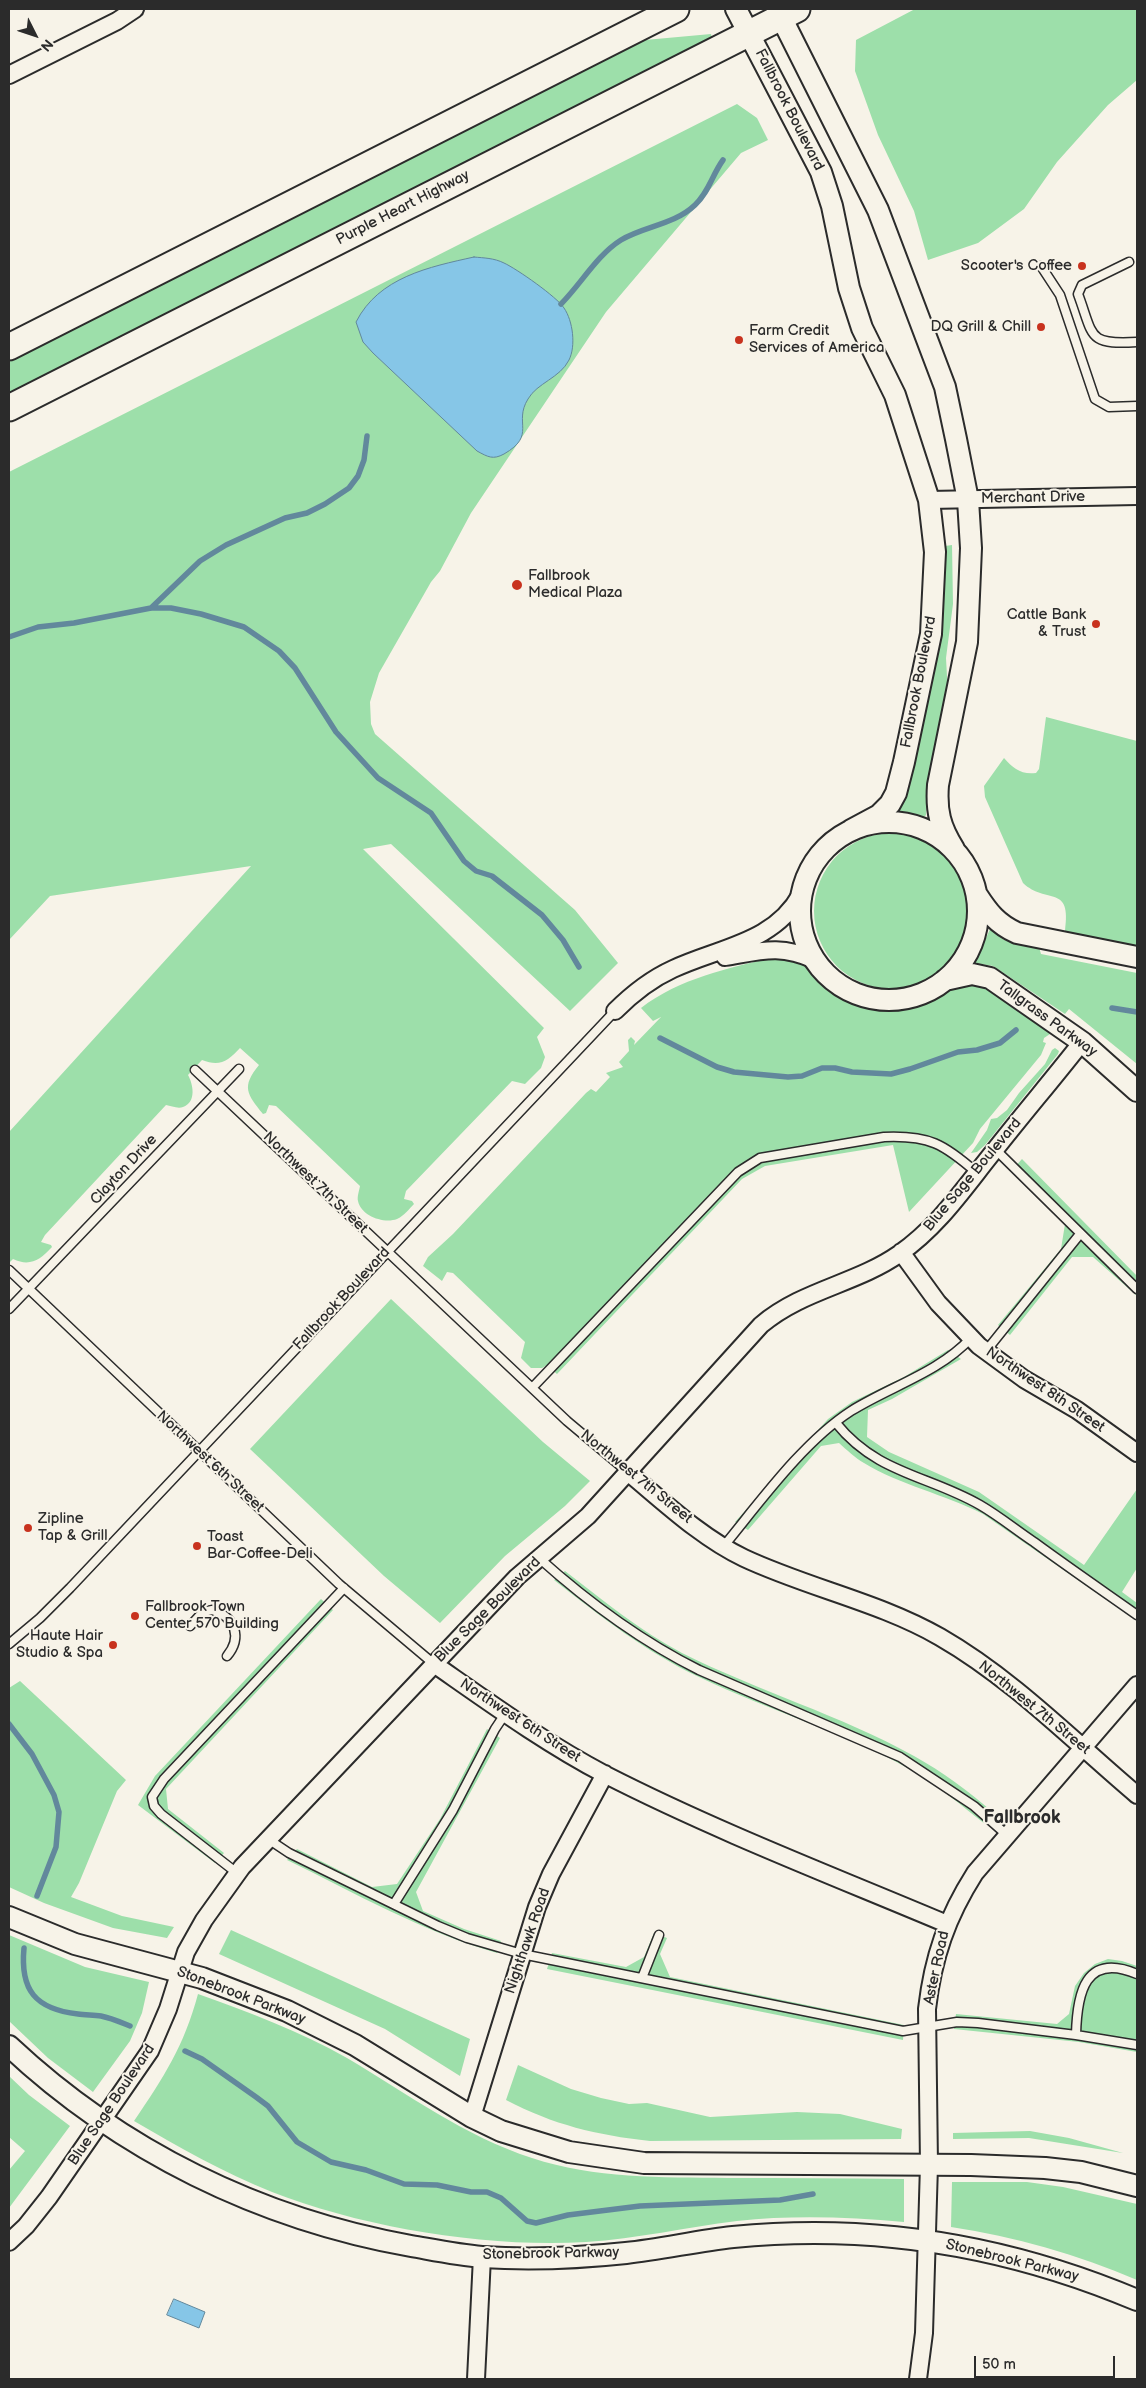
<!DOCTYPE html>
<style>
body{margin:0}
#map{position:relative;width:1146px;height:2388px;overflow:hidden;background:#f7f3e8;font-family:"Balsamiq Sans",sans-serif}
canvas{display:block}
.frame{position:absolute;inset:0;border:10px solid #2b2b2b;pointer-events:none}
.north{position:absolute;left:10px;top:10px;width:50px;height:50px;-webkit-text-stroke:4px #f7f3e8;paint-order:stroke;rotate:131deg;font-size:14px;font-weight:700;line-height:20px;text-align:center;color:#2b2b2b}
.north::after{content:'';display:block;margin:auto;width:18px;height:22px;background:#2b2b2b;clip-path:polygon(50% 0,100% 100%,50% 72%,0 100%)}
.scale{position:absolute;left:974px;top:2356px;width:141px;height:22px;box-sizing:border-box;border:2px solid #2b2b2b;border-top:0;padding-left:6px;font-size:15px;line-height:18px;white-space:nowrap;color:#2b2b2b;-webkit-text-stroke:4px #f7f3e8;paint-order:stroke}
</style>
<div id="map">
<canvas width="1146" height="2388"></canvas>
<div class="frame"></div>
<div class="north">N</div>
<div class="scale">50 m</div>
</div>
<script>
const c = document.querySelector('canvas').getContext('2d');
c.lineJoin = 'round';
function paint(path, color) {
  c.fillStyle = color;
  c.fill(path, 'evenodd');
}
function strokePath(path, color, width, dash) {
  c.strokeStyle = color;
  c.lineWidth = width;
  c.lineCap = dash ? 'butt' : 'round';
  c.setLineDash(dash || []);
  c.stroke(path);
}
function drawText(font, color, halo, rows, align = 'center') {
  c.font = font + ' "Balsamiq Sans",sans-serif';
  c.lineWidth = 4;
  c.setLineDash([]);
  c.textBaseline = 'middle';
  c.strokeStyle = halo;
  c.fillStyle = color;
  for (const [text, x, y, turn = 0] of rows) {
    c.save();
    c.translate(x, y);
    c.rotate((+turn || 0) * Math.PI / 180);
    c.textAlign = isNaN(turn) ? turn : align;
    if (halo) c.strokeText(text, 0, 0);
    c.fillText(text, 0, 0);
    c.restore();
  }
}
const green = new Path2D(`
 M915,9H1137V80L1108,105L1057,162L1024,209L978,243L928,260L914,211L878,135L855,71L856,40Z
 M711,34L712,38L9,394V362L631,46L645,40Z
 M737,104L757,118L768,140L741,153L606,312L471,513L440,571L431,582L379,673L370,702L371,724L375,734L575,910L618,963L570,1011L391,844L363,849L544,1028L537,1037L545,1057L541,1068L525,1084L512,1081L406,1191L404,1199L412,1201L414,1204C409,1209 404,1216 397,1219C384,1224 361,1216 358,1201C357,1197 359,1191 360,1186L276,1106L269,1105L266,1113L263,1114C247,1094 241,1087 259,1065L240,1048C228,1061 220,1067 202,1060L188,1075C193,1084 197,1102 183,1107C178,1109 171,1106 166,1105L45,1235L41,1242L51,1245L52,1247C40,1260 30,1267 13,1259L9,1263V1132L251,866L50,896L9,940V472Z
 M952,545L953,604L946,658L948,695L927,796L926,815L924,817L899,811L906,797C925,714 947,632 945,546Z
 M1046,717L1137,741V947L1065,931C1072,883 1046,905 1023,883L985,797L984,786L1004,758C1013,768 1021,775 1036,773L1039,769Z
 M814 911a78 78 0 1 1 156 0a78 78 0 1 1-156 0Z
 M990,929L1004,940L1039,947L1041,954L1137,973V1064L1069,1009L1065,1014L993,966L975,963Z
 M774,957H790L811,967L830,987L844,997L878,1008L895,1009L910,1007L927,1002L960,984H983L1053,1028L1050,1034L1044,1038L1043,1042L1046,1043L1041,1055L980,1129L973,1143L909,1212L893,1145L765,1166L742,1179L557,1374L547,1365L542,1368H531L521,1358L525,1342L453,1273L447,1272L442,1281L423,1266L428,1257L453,1234L586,1093L591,1089L596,1092L610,1077L606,1073L623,1067L619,1062L629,1051L628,1040L631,1037L635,1041L634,1045L661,1017L653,1021L641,1008C680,978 727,969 774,957Z
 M1055,1048L1059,1051L1058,1054L985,1145L977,1152L971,1153L987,1130L991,1119L997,1118L1007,1110L1019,1093L1045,1064L1052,1050Z
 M1022,1159L1137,1276V1296L1093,1257H1072L1010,1335L998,1325L1061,1249L1065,1224L1012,1170Z
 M391,1299L543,1442L590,1481L565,1506L505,1556L440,1623L384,1576L250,1449Z
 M948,1350L961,1359L892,1399L868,1410L867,1437L889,1452L979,1492L1084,1565L1137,1489V1568L1122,1592L1137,1603V1621L983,1514C944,1494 900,1485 864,1463C855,1458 847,1450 839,1443L821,1446L748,1530L735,1522L828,1419L852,1402L904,1377Z
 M565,1571C603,1600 640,1631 682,1653C758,1691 840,1715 914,1756C943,1772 968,1791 994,1813L985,1824C962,1806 940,1787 915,1772C847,1733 770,1711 699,1677C646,1652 600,1616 554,1580Z
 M321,1599L333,1610L166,1789L168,1809L224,1853L215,1863L138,1805L155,1776Z
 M20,1681L126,1780L117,1791L79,1883L71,1897L122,1916L174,1927L167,1938L113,1928L44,1903L9,1887V1688Z
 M487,1729L500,1738L416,1892L423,1911L464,1929L501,1941L497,1953C423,1932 355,1893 287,1860L297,1849L372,1887L397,1884L440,1819Z
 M231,1930L470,2039L460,2076L385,2029L219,1954Z
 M654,1933L667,1938L660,1954L670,1977L904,2025L903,2040L547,1969L552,1953L626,1967L644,1957Z
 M9,1935L85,1967L149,1982L142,2013L130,2041L93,2092L48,2058L9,2021Z
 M1108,1959L1122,1961L1137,1966V2052L1079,2042L954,2029L956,2014L1057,2024L1069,2014L1075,1986L1084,1973L1095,1964Z
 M198,1994C248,2012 300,2031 347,2058C408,2094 464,2136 532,2158C595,2179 661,2177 727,2178C786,2178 845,2178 904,2179V2222C848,2217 793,2215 737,2221C686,2227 637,2239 586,2242C488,2248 364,2228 272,2192C224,2173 179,2147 134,2121C164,2077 184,2046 198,1994Z
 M518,2065L571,2089L601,2098L629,2104L647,2103L710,2117L797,2112L840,2114L902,2129L901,2139L650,2141C596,2135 554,2125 506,2100Z
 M9,2076L29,2095L70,2126L9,2208V2170L25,2151L9,2137Z
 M1030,2131L1069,2138L1123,2153L1029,2138L953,2139V2133Z
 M952,2182H1027L1063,2187L1137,2204V2280C1077,2254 1015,2237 951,2227Z`);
const water = new Path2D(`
 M474,257C484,258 494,258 504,263C517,269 557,297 564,308C573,321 576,346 569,360C560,378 537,383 528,399C513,423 537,435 504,454C493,460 488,457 477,451L373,353L363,342L356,322C379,277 429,267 474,257Z
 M174,2299L205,2312L199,2328L167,2315Z`);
const stream = new Path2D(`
 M561,304C581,284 597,255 621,240C644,226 674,225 695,205C709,192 712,175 723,160
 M151,608L200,561L226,545L285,518L307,513L325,504L349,488L358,476L364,460L367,436
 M9,637L38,627L74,623L151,608H171L201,614L244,627L279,651L295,668L336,732L378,778L431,813L464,861L476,871L492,876L542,915L563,940L579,967
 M1112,1008L1137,1012
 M660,1038L717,1067L734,1072L788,1077L802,1076L822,1068H835L852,1072L891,1074L910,1069L958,1052L977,1050L1000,1043L1016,1030
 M9,1724L32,1754L54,1795L59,1812L56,1847L37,1896
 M24,1948C20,1990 35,2009 78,2014C85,2015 93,2015 101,2016C111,2018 120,2022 130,2026
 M185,2051L202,2059L256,2097L268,2106L297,2142L331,2162L366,2170L404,2184L437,2185L471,2192H487L501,2198L527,2221L536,2223L568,2215L640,2206L780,2200L813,2194`);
const service = new Path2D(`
 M1129,262L1082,285L1078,294C1094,337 1087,345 1137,342
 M1041,266L1060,295L1095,399L1109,407L1137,406
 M195,1070L567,1421L629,1473
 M995,1149L1137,1289
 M9,1270L339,1584L434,1664
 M9,1309L239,1069
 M986,1351L1080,1234
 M532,1388L738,1172L760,1158L884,1137C929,1135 944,1144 977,1173
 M836,1423C877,1474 928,1475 980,1505C999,1516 1016,1530 1034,1542C1068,1567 1103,1591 1137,1615
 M723,1547C760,1502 803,1442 851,1411C891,1386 938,1373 971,1338
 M539,1558C588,1602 641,1641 699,1670L900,1757L974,1806L1007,1835
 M190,1626L203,1612L212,1610C236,1617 242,1638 227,1656
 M9,1644L40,1618L70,1588L615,1011
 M268,1839L289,1853L438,1926L467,1938L522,1954L903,2031L957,2022L978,2023L1076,2035L1137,2045
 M237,1873L161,1814L154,1806L152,1797L164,1779L344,1588
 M394,1904L453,1810L495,1729L505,1714
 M642,1978L659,1935
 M1076,2035C1077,1993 1085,1952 1137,1974`);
const minor = new Path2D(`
 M9,75L117,21L135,9
 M929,500L1137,496
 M725,957C761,951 780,944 815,960
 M615,1011C632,994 651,979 673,969C720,947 774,943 801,894
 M901,1252L938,1303L979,1346L1024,1379L1077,1410L1137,1453
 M629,1473C665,1503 702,1538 744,1558C808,1588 879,1602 940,1637C1013,1679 1073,1741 1137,1795
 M434,1664C490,1703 545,1743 606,1775C716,1831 833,1876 947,1924
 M472,2117L537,1907L551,1874L605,1774
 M9,2242L26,2226L49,2197L150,2051L168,2009L186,1952L204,1920L242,1867L517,1577L588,1516L761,1325C802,1290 856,1284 899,1254C939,1226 964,1188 994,1151C1023,1114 1053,1079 1082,1042
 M476,2379L482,2257
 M918,2379L924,2333L929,2165L927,2009C933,1957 947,1917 975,1873L1137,1685`);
const tertiary = new Path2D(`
 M736,9L821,172L832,206L849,288L862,328L895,395L929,500L935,552L931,634L904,762L896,793L890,804L879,815L851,830
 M777,9L878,210L945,387L956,439L968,500L971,548L967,642L938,785C936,811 940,827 954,849
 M800 911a89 89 0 1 1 178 0a89 89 0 1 1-178 0Z
 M977,895C988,912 997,924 1017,933L1137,957
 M945,980L972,974L990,978L1082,1042L1137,1091
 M9,1917L75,1944L202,1978L287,2011L355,2045L472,2117L501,2131L569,2152L644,2163L971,2165L1045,2168L1081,2172L1137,2186
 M9,2046C121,2151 260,2219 411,2246C434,2250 458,2255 482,2257C529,2260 579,2258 626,2253C662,2249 697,2241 733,2237C872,2223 1009,2246 1137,2300`);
const primary = new Path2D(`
 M9,347L676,9
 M9,408L797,9`);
const markers = [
 [1082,266,5,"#c8321e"],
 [1041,327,5,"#c8321e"],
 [739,340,5,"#c8321e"],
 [517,585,6,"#c8321e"],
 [1096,624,5,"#c8321e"],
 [28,1528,5,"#c8321e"],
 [197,1546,5,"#c8321e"],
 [135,1616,5,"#c8321e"],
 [113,1645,5,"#c8321e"]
];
const streetNames = [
 ["Fallbrook Boulevard",789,110,63],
 ["Purple Heart Highway",403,208,-27],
 ["Merchant Drive",1033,498,-1],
 ["Fallbrook Boulevard",919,682,-79],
 ["Tallgrass Parkway",1047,1019,36],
 ["Clayton Drive",124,1170,-47],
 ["Blue Sage Boulevard",973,1175,-50],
 ["Northwest 7th Street",315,1183,44],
 ["Fallbrook Boulevard",342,1299,-47],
 ["Northwest 8th Street",1045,1390,34],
 ["Northwest 6th Street",210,1462,43],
 ["Northwest 7th Street",636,1477,39],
 ["Blue Sage Boulevard",488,1610,-45],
 ["Northwest 7th Street",1034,1708,39],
 ["Northwest 6th Street",520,1721,33],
 ["Nighthawk Road",528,1941,-71],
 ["Aster Road",937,1968,-78],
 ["Stonebrook Parkway",241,1996,21],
 ["Blue Sage Boulevard",112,2105,-56],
 ["Stonebrook Parkway",551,2254,-1],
 ["Stonebrook Parkway",1012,2261,14]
];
const poiNames = [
 ["Scooter's Coffee",1072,266,"right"],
 ["DQ Grill & Chill",1031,327,"right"],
 ["Farm Credit",749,331],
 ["Services of America",749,348],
 ["Fallbrook",528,576],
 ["Medical Plaza",528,593],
 ["Cattle Bank",1086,615,"right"],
 ["& Trust",1086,632,"right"],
 ["Zipline",38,1519],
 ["Tap & Grill",38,1536],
 ["Toast",207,1537],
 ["Bar-Coffee-Deli",207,1554],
 ["Fallbrook Town",145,1607],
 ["Center 570 Building",145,1624],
 ["Haute Hair",103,1636,"right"],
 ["Studio & Spa",103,1653,"right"]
];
const quarterNames = [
 ["Fallbrook",1022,1818]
];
paint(green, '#9ddfaa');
paint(water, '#86c6e7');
strokePath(water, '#62889c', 1);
strokePath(stream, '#62889c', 5.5);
strokePath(service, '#2b2b2b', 11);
strokePath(minor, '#2b2b2b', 20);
strokePath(tertiary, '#2b2b2b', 24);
strokePath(primary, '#2b2b2b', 29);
strokePath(service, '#f7f3e8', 8);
strokePath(minor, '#f7f3e8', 16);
strokePath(tertiary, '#f7f3e8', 20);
strokePath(primary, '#f7f3e8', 25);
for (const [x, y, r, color] of markers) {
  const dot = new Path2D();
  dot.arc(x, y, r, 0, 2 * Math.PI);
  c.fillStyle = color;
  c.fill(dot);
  strokePath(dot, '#f7f3e8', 2);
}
drawText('15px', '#2b2b2b', '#f7f3e8', streetNames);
drawText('15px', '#2b2b2b', '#f7f3e8', poiNames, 'left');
drawText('bold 18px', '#2b2b2b', '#f7f3e8', quarterNames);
</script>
